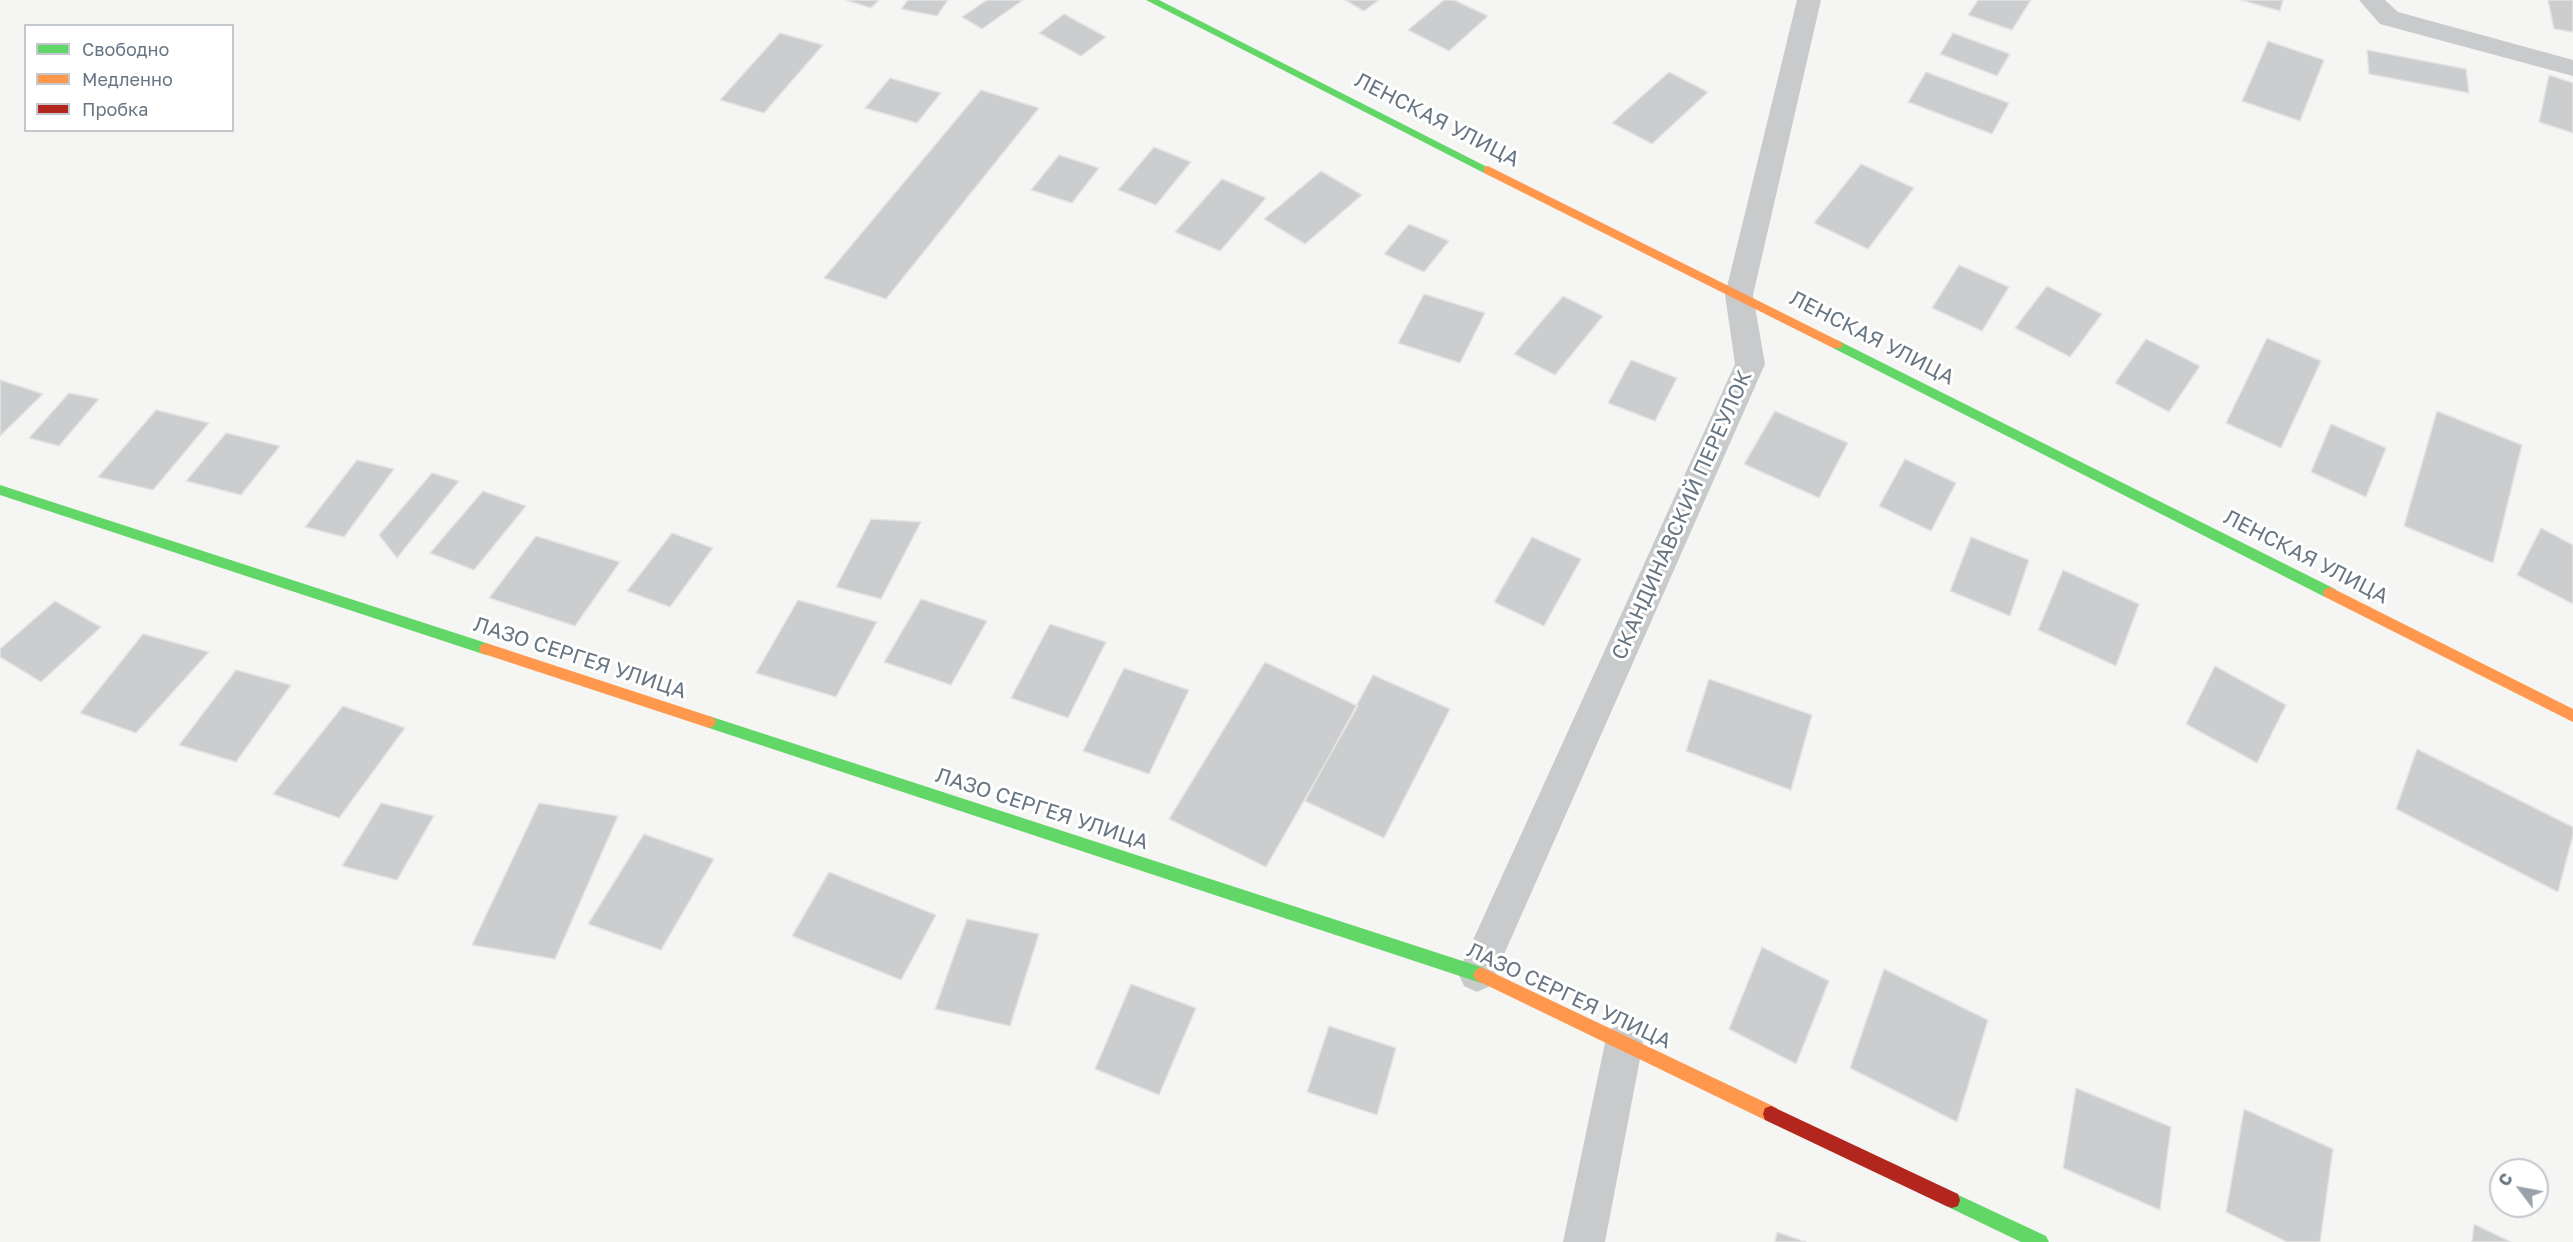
<!DOCTYPE html>
<meta charset="utf-8">
<style>
body{margin:0}
#map{position:relative;width:2573px;height:1242px;overflow:hidden;background:#f5f5f4;font-family:"Golos Text",sans-serif}
canvas{display:block}
.legend{position:absolute;left:24px;top:24px;width:210px;height:108px;box-sizing:border-box;background:#fff;border:2px solid #c2c8cd;margin:0;padding:8px 10px;list-style:none;font-size:18px;color:#677682}
.legend li{display:flex;align-items:center;gap:12px;height:30px}
.legend b{width:30px;border:2px solid #c2c8cd}
.north{position:absolute;left:2489px;top:1158px;width:60px;height:60px;box-sizing:border-box;background:#fff;border:2px solid #c2c8cd;border-radius:50%;rotate:302deg;font-size:16px;font-weight:700;line-height:24px;text-align:center;color:#677682}
.north::after{content:'';display:block;margin:auto;width:21px;height:27px;background:#99a2aa;clip-path:polygon(50% 0,100% 100%,50% 72%,0 100%)}
</style>
<div id="map">
<canvas width="2573" height="1242"></canvas>
<ul class="legend">
<li><b style="height:8px;background:#63d668"></b>Свободно</li>
<li><b style="height:8px;background:#ff974d"></b>Медленно</li>
<li><b style="height:8px;background:#b3261e"></b>Пробка</li>
</ul>
<div class="north">С</div>
</div>
<script>
const c = document.querySelector('canvas').getContext('2d');
c.lineJoin = 'round';
function paint(path, color) {
  c.fillStyle = color;
  c.fill(path, 'evenodd');
}
function strokePath(path, color, width, dash) {
  c.strokeStyle = color;
  c.lineWidth = width;
  c.lineCap = dash ? 'butt' : 'round';
  c.setLineDash(dash || []);
  c.stroke(path);
}
function drawText(font, color, halo, rows, align = 'center') {
  c.font = font + ' "Golos Text",sans-serif';
  c.lineWidth = 6;
  c.setLineDash([]);
  c.textBaseline = 'middle';
  c.strokeStyle = halo;
  c.fillStyle = color;
  for (const [text, x, y, turn = 0] of rows) {
    c.save();
    c.translate(x, y);
    c.rotate((+turn || 0) * Math.PI / 180);
    c.textAlign = isNaN(turn) ? turn : align;
    if (halo) c.strokeText(text, 0, 0);
    c.fillText(text, 0, 0);
    c.restore();
  }
}
const building = new Path2D(`
 M846,0H879L871,8Z
 M908,0H948L937,16L901,9Z
 M987,0H1023L982,29L962,17Z
 M1345,0H1379L1364,11Z
 M1444,0H1454L1488,16L1449,51L1408,30Z
 M1978,0H2031L2012,30L1968,15Z
 M2241,0H2283L2280,11Z
 M2548,0H2573V32L2554,29Z
 M1064,14L1106,37L1081,56L1039,33Z
 M780,33L823,45L764,113L720,100Z
 M1953,33L2010,54L1997,76L1940,54Z
 M2268,41L2324,60L2300,121L2242,101Z
 M2367,50L2466,69L2469,93L2369,74Z
 M1669,72L1708,92L1652,144L1612,123Z
 M1926,72L2009,103L1992,134L1908,102Z
 M2549,75L2573,83V133L2539,122Z
 M890,78L941,93L917,123L865,108Z
 M981,90L1039,108L886,299L824,278Z
 M1154,147L1191,162L1156,205L1118,190Z
 M1059,155L1099,168L1072,203L1031,190Z
 M1861,164L1914,188L1868,249L1814,223Z
 M1321,171L1362,195L1305,244L1264,219Z
 M1222,179L1266,198L1220,251L1175,232Z
 M1409,224L1449,241L1424,272L1384,254Z
 M1959,265L2009,287L1982,331L1932,308Z
 M2047,286L2102,314L2070,357L2015,328Z
 M1424,294L1485,313L1460,363L1398,343Z
 M1563,296L1603,316L1555,375L1514,354Z
 M2267,338L2321,361L2281,448L2226,423Z
 M2146,339L2200,366L2169,412L2115,383Z
 M1631,360L1677,378L1655,421L1608,403Z
 M0,380L43,394L0,436Z
 M69,393L99,399L59,446L29,438Z
 M156,410L209,423L153,490L98,477Z
 M1775,411L1848,443L1819,498L1744,464Z
 M2437,411L2522,445L2493,563L2404,526Z
 M2331,424L2386,448L2366,497L2311,472Z
 M226,433L280,446L241,495L186,481Z
 M1905,459L1956,483L1931,531L1879,506Z
 M357,460L394,469L344,537L305,527Z
 M432,473L459,481L397,558L379,535Z
 M483,491L526,506L474,570L430,553Z
 M871,519L921,522L881,599L836,587Z
 M2541,528L2573,545V604L2517,575Z
 M672,533L713,548L670,607L627,591Z
 M536,536L620,562L575,626L489,598Z
 M1532,537L1581,559L1544,626L1494,602Z
 M1971,537L2029,560L2010,616L1950,591Z
 M2063,570L2139,604L2116,666L2038,630Z
 M921,599L987,621L951,685L884,662Z
 M798,600L877,622L836,697L756,673Z
 M55,601L101,627L41,682L0,657V649Z
 M1050,624L1106,642L1068,718L1011,698Z
 M143,634L209,652L136,733L80,713Z
 M1265,662L1358,706L1266,867L1169,819Z
 M2215,666L2286,705L2257,763L2186,724Z
 M1124,668L1189,690L1149,774L1083,751Z
 M236,670L291,685L236,762L179,745Z
 M1373,675L1450,709L1384,838L1305,801Z
 M1709,679L1812,715L1791,790L1686,751Z
 M343,706L405,728L339,818L273,794Z
 M2417,749L2573,827V835L2558,892L2396,809Z
 M381,803L434,816L397,880L342,866Z
 M539,803L618,816L555,959L472,945Z
 M644,834L714,859L661,950L588,924Z
 M829,872L936,915L901,980L792,936Z
 M967,919L1039,934L1010,1026L935,1009Z
 M1762,947L1829,981L1796,1064L1729,1029Z
 M1884,969L1988,1020L1957,1122L1850,1068Z
 M1131,984L1196,1008L1159,1095L1095,1069Z
 M1329,1026L1396,1048L1377,1115L1307,1092Z
 M2076,1088L2171,1127L2160,1210L2063,1168Z
 M2244,1109L2333,1149L2320,1242H2287L2226,1212Z
 M2474,1224L2511,1242H2472Z
 M1777,1232L1806,1242H1775Z`);
const street = new Path2D(`
 M1797,0H1821L1753,295L1765,364L1490,986L1477,992L1464,986L1458,973L1735,364L1725,295Z
 M2359,0H2385L2398,12L2573,60V76L2380,24Z
 M1624,1024L1638,1029L1643,1043L1605,1242H1563L1605,1043L1610,1029Z`);
const fast = new Path2D(`
 M1146,0H1159L1493,170L1492,173H1484Z
 M1837,340L2335,589L2337,593L2335,597H2325L1833,348L1831,345L1833,342Z
 M0,485L486,643L491,645L493,649L491,653L486,655L0,495Z
 M709,716L1481,967L1486,970L1489,975L1486,980L1481,983L709,728L704,726L702,722L704,718Z
 M1952,1192L2046,1236L2049,1242H2021L1946,1206L1944,1200L1946,1194Z`);
const slow = new Path2D(`
 M1488,166L1841,342L1843,345L1841,348H1833L1484,173V167Z
 M2330,587L2573,709V722L2325,597L2323,593L2325,589Z
 M486,643L709,716L714,718L716,722L714,726L709,728L481,653L479,649L481,645Z
 M1481,967L1777,1108L1779,1114L1777,1120L1771,1122L1765,1120L1476,980L1473,975L1476,970Z`);
const jam = new Path2D(`
 M1771,1106L1958,1194L1960,1200L1958,1206L1952,1208L1946,1206L1765,1120L1763,1114L1765,1108Z`);
const streetNames = [
 ["ЛЕНСКАЯ УЛИЦА",1437,120,27],
 ["ЛЕНСКАЯ УЛИЦА",1872,338,27],
 ["СКАНДИНАВСКИЙ ПЕРЕУЛОК",1682,515,-66],
 ["ЛЕНСКАЯ УЛИЦА",2306,557,27],
 ["ЛАЗО СЕРГЕЯ УЛИЦА",580,658,18],
 ["ЛАЗО СЕРГЕЯ УЛИЦА",1042,809,18],
 ["ЛАЗО СЕРГЕЯ УЛИЦА",1569,996,25]
];
paint(building, '#cccdce');
strokePath(building, '#e4e4e4', 1.5);
paint(street, '#c9cacb');
paint(fast, '#63d668');
paint(slow, '#ff974d');
paint(jam, '#b3261e');
drawText('21px', '#677682', '#fff', streetNames);
</script>
